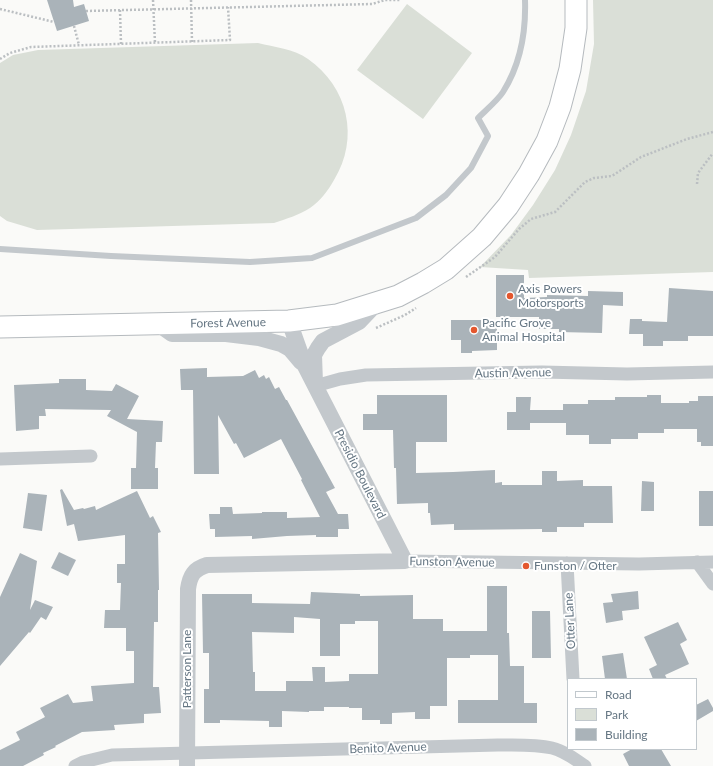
<!DOCTYPE html>
<style>
body{margin:0}
#map{position:relative;width:713px;height:766px;overflow:hidden;background:#fafaf8;font-family:Lato,sans-serif}
canvas{display:block}
.legend{position:absolute;left:567px;top:678px;width:130px;height:72px;box-sizing:border-box;background:#fff;border:1px solid #c1c8cd;margin:0;padding:5px 7px;list-style:none;font-size:12px;color:#657683}
.legend li{display:flex;align-items:center;gap:8px;height:20px}
.legend b{width:20px;border:1px solid #c1c8cd}
</style>
<div id="map">
<canvas width="713" height="766"></canvas>
<ul class="legend">
<li><b style="height:5px;background:#fff"></b>Road</li>
<li><b style="height:11px;background:#dadfd7"></b>Park</li>
<li><b style="height:11px;background:#aab3b9"></b>Building</li>
</ul>
</div>
<script>
const c = document.querySelector('canvas').getContext('2d');
c.lineJoin = 'round';
function paint(path, color) {
  c.fillStyle = color;
  c.fill(path, 'evenodd');
}
function strokePath(path, color, width, dash) {
  c.strokeStyle = color;
  c.lineWidth = width;
  c.lineCap = dash ? 'butt' : 'round';
  c.setLineDash(dash || []);
  c.stroke(path);
}
function drawText(font, color, halo, rows, align = 'center') {
  c.font = font + ' Lato,sans-serif';
  c.lineWidth = 4;
  c.setLineDash([]);
  c.textBaseline = 'middle';
  c.strokeStyle = halo;
  c.fillStyle = color;
  for (const [text, x, y, turn = 0] of rows) {
    c.save();
    c.translate(x, y);
    c.rotate((+turn || 0) * Math.PI / 180);
    c.textAlign = isNaN(turn) ? turn : align;
    if (halo) c.strokeText(text, 0, 0);
    c.fillText(text, 0, 0);
    c.restore();
  }
}
const green = new Path2D(`
 M593,0H713V272L529,278L528,270L480,267L511,235L533,205L555,170L571,135L586,91L594,44Z
 M407,4L472,53L423,119L357,70Z
 M258,43C274,47 294,49 308,59C348,87 360,138 334,180C328,191 320,201 310,208C299,215 286,219 274,223L37,230L7,221L0,216V63L13,55L38,50Z`);
const building = new Path2D(`
 M47,0H73L74,7L84,4L89,21L57,31Z
 M496,275H524V298L547,297V295L588,296V291L623,292V306L603,305L602,333L559,332V329H539V317H496Z
 M669,288L713,291V336H688V341H663V346H643V334H629L630,319H642V321L667,322Z
 M451,320H497V350L472,351V353H461V340H451Z
 M207,368V377L243,376L255,370L259,378L264,375L266,379L269,377L275,389L279,387L286,400H287L335,488L326,492L338,514H348L349,529H338V537H316V535L287,536L252,539V536L215,537V529H210L209,514H220V507H232L233,514L262,513V512H287V518L320,517L301,480L302,479L281,439L244,458L236,443L234,444L218,415L219,474H194L193,390H181L180,369Z
 M59,379H86V390L112,391L116,384L139,396L127,419L163,421L162,442H156L155,468H158V489H131V468H136L137,432L107,416L111,410L45,409L46,416H39V429L16,431L14,385L59,383Z
 M377,395H447V442H416V473L453,472L495,470V483L502,482V485H542V471H557V481L583,480V486H612L613,523H584V527H557V532H542V529L454,530V524L431,525L430,513H428V503L397,504L396,468H394L393,430H363V414H377Z
 M647,395H661V403H689V401H698V396H713V446H701V442H697V429H664V433H638V439H611V444H589V435H566V423H530V430H507V412H516V397H531L530,410H563V404H588V400H615V397H647Z
 M642,481L654,482V511H641Z
 M62,489L74,510L83,508L84,509L95,506L96,510L137,491L150,518L153,516L161,532L158,533L159,590H158V622H154L153,687H159L161,713L144,714V723L114,725L115,730L82,732L55,746L56,747L43,753L44,755L23,766H0V750L20,740L16,732L45,717L40,708L68,694L73,703L93,701L91,686L134,683V651H126V628H104L105,610H120L121,583H117V564H125V535L78,541L74,524L67,526L60,490Z
 M699,491H713V526H699Z
 M28,493L47,495L42,531L23,528Z
 M59,552L76,560L68,576L51,568Z
 M20,553L37,561L30,610L35,600L53,607L46,620L41,617L30,633L29,632L0,666V597Z
 M487,586H507V633H509L510,666H524V703H537V723H458V700H498V655H470V658H447V706H430V719H415V712L392,713V724H380V720H362V708H349V707H324V711H309V712L282,711V727H269V721L220,720V723H204V689H209V653H203L202,594H252V603L310,604L311,592L360,594V596L413,595V619H443V631H487ZM294,617L320,619V656H340V624H355V621H378V674H349V681L325,682V667H312L313,681H286V691H255V672H253L252,632L294,633Z
 M638,591L639,609L622,611L623,620L606,623L603,603L613,602L611,594Z
 M532,611H550L551,658H532Z
 M678,622L687,640L680,644L689,664L665,675L667,679H653L649,669L657,665L644,637Z
 M623,653L627,679H605L602,656Z
 M708,699L713,708V711L696,721V705Z
 M632,749H661L671,766H629L623,754Z`);
const path = new Path2D(`
 M153,0L155,43
 M191,0L192,42
 M0,9L54,22
 M120,10L121,44
 M86,11L372,4L385,0H400
 M74,26L79,45
 M0,59L10,53L31,47L230,40L228,7
 M697,184L698,173L713,153
 M466,277L495,257L519,229L531,219L555,212L585,182L594,178L612,176L641,157L687,139L713,132
 M376,328L405,315L416,308`);
const service = new Path2D(`
 M0,249L111,256L250,262L312,258L416,218L446,195L471,168L488,136L478,118C485,111 498,100 503,92C520,65 526,31 525,0`);
const minor = new Path2D(`
 M315,386L340,379L366,375L542,372L627,374L713,372
 M0,459L91,456
 M405,561L639,564L713,562
 M697,562L713,584
 M567,563L573,679
 M75,766L83,762L112,755L498,745C515,745 535,744 552,748C564,751 575,759 585,766`);
const tertiary = new Path2D(`
 M158,324L172,334H226L259,338L281,344L290,349L301,362
 M315,383L314,355L318,348L323,341L359,322L377,303
 M187,766L188,589C190,575 194,569 207,565L405,561L305,366L289,321`);
const primary = new Path2D(`
 M0,327L289,321L337,315L398,296L423,283L446,269L482,237L508,206L529,174L547,141L560,107L570,69L576,28V0`);
const markers = [
 [510,296,4,"#e4572e"],
 [474,330,4,"#e4572e"],
 [526,566,4,"#e4572e"]
];
const poiNames = [
 ["Axis Powers",518,289],
 ["Motorsports",518,303],
 ["Pacific Grove",482,323],
 ["Animal Hospital",482,337],
 ["Funston / Otter",534,566]
];
const streetNames = [
 ["Forest Avenue",228,323,-1],
 ["Austin Avenue",513,373,-1],
 ["Presidio Boulevard",360,474,63],
 ["Funston Avenue",452,562,1],
 ["Otter Lane",570,621,-93],
 ["Patterson Lane",187,669,-90],
 ["Benito Avenue",388,748,-2]
];
paint(green, '#dadfd7');
paint(building, '#aab3b9');
strokePath(primary, '#b5babe', 23);
strokePath(path, '#bbbfc2', 2.5, [2, 2]);
strokePath(service, '#c3c8cc', 6);
strokePath(minor, '#c3c8cc', 13);
strokePath(tertiary, '#c3c8cc', 16);
strokePath(primary, '#fff', 21);
for (const [x, y, r, color] of markers) {
  const dot = new Path2D();
  dot.arc(x, y, r, 0, 2 * Math.PI);
  c.fillStyle = color;
  c.fill(dot);
  strokePath(dot, '#fff', 1.5);
}
drawText('12px', '#657683', '#fff', poiNames, 'left');
drawText('12px', '#657683', '#fff', streetNames);
</script>
